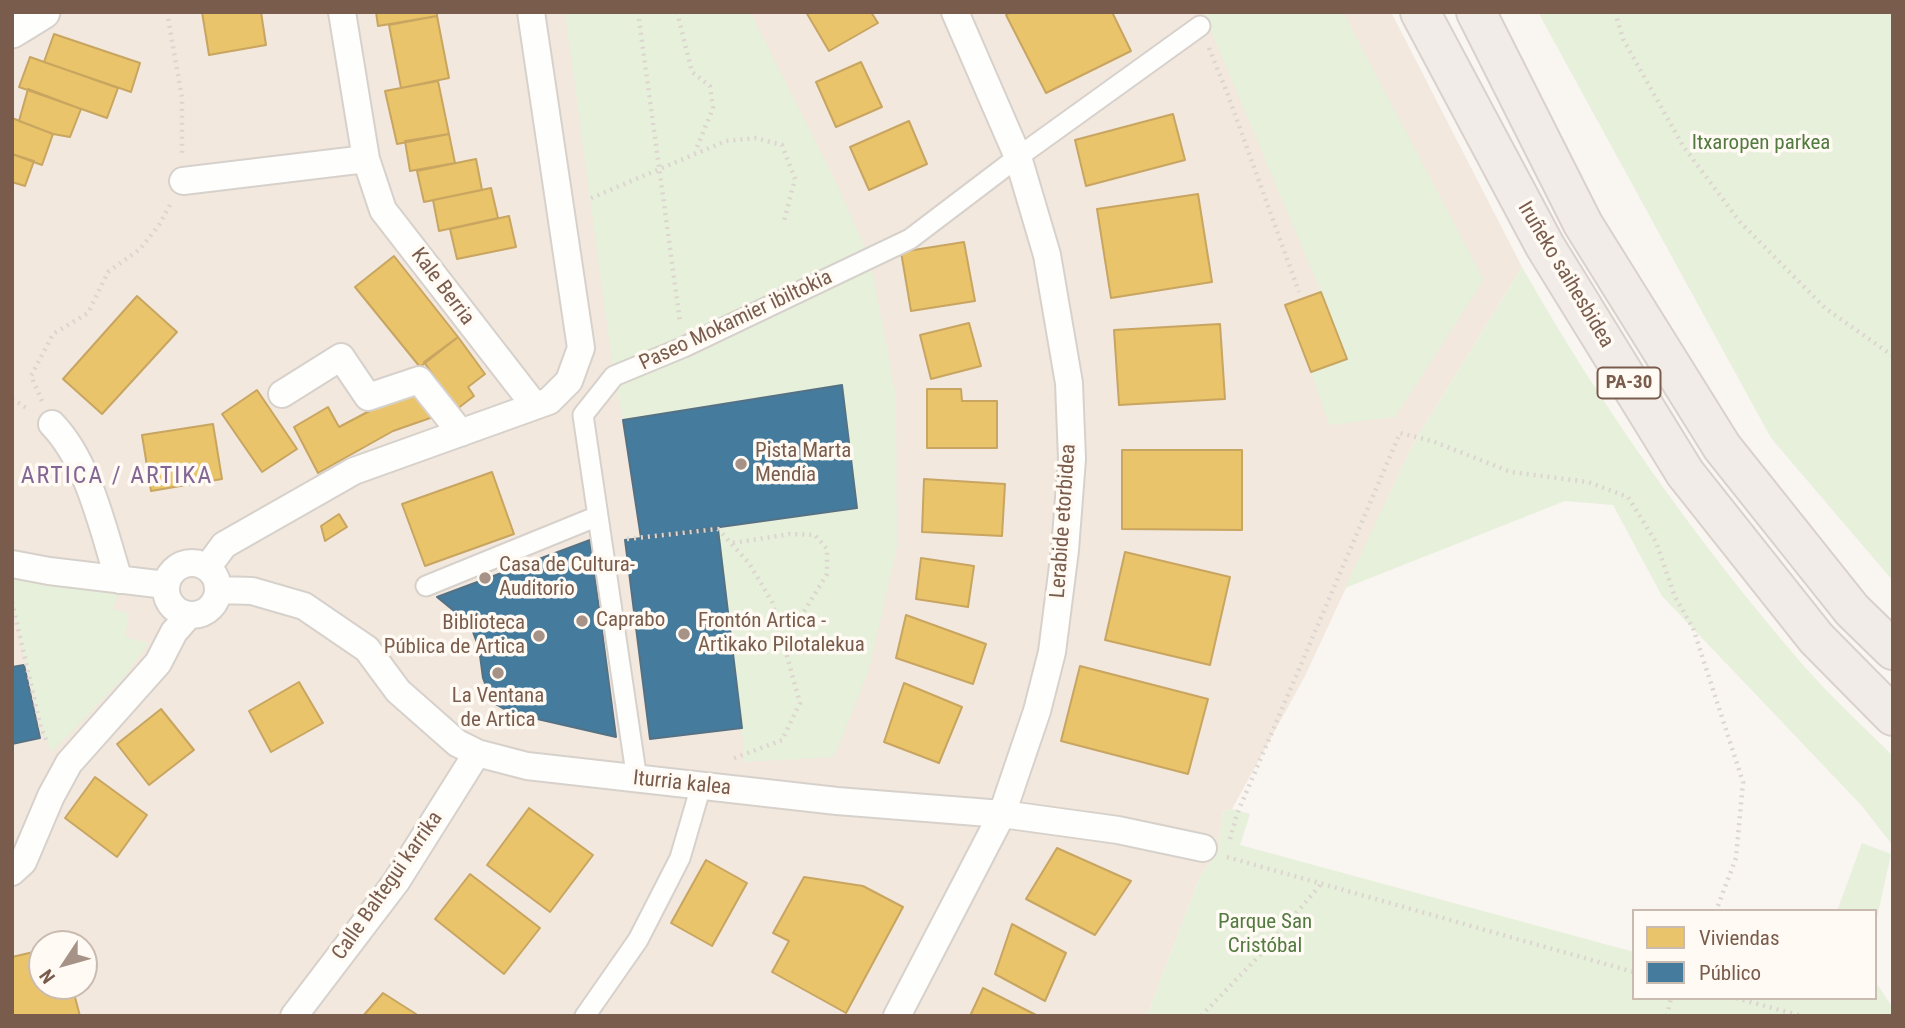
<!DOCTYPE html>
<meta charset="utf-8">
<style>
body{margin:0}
#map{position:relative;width:1905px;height:1028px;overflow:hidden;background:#f9f5f0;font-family:"Roboto Condensed",sans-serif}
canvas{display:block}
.frame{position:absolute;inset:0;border:14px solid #7a5c4d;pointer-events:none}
.legend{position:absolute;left:1632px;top:909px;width:245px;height:91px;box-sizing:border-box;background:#fffaf3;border:2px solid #cabbb1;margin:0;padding:9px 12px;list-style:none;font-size:21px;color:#7a5c4d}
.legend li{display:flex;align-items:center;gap:14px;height:35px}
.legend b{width:35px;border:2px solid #cabbb1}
.north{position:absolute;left:28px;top:930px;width:70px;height:70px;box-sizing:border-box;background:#fffaf3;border:2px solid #cabbb1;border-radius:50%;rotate:234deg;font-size:19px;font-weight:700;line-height:28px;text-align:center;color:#7a5c4d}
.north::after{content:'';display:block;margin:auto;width:24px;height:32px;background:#a69286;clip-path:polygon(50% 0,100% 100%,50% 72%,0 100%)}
</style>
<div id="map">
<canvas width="1905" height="1028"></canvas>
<div class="frame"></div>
<ul class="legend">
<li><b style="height:19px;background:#e9c46a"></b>Viviendas</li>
<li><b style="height:19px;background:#457b9d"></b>Público</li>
</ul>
<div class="north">N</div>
</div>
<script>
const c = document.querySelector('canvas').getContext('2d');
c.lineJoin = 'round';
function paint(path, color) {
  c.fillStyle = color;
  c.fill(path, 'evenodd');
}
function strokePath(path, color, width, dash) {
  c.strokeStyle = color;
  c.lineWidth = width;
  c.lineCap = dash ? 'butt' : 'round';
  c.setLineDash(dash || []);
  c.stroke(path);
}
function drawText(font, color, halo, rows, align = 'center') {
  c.font = font + ' "Roboto Condensed",sans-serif';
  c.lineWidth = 7;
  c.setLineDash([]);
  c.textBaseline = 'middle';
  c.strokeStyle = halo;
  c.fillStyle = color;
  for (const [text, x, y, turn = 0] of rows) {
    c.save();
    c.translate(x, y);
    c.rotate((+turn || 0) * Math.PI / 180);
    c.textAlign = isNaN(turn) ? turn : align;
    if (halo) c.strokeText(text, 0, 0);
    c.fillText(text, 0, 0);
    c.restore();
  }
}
const residential = new Path2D(`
 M12,12H1391L1522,267L1412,446L1305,676L1232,809L1223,811L1218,853L1201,874L1147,1016H12ZM42,944H84V986H42Z`);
const green = new Path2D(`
 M565,12H750L836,182L870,259L896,397L897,547L869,669L834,757L744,762L742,728L718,529L857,508L842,386L623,420L614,376Z
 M1203,12H1343L1484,280L1395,417L1329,425L1311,372L1347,358L1321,292Z
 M1538,12H1893V581L1771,438Z
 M1522,267C1602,408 1697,542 1803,665C1831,697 1863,726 1893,756V846L1862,806L1662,596L1613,505L1565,501L1345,588L1412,446Z
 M12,578L119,590L113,609L129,614L125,637L149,643L123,678L52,752L41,728L12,602Z
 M1232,809L1250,814L1240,845L1634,952V998H1875V981L1893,1008V1016H1147L1201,874L1218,853L1223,811Z
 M1862,843L1891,854L1875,927V911H1837Z`);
const homes = new Path2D(`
 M202,12H261L266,45L209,55Z
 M376,12H437V16L378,26Z
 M806,12H871L878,23L829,51Z
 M1011,12H1112L1131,51L1046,93L1006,15Z
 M437,16L449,78L401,88L389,25Z
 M54,34L140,63L131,92L44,62Z
 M30,57L118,88L107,118L19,87Z
 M861,62L882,107L836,127L816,82Z
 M438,81L449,134L397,144L385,91Z
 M28,89L81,109L70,137L53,134L19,121Z
 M1173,114L1185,160L1086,186L1075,140Z
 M12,118L53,134L42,165L12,154Z
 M909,121L927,164L869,190L850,147Z
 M449,134L455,163L410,171L405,141Z
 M12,154L34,161L25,186L12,182Z
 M476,159L482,190L424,202L417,171Z
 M491,188L498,218L439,231L433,200Z
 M1198,194L1212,282L1111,298L1097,209Z
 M509,216L516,247L457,259L450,229Z
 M964,242L975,301L911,311L901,252Z
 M394,256L458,337L420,367L355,287Z
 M1321,292L1347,359L1311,372L1285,305Z
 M137,296L177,332L102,414L63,379Z
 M969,323L981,366L931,379L920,335Z
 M1220,324L1225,399L1119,405L1114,330Z
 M458,337L485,374L468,387L474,396L457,409L424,362Z
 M927,389H961L962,401H997V448H927Z
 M257,390L297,449L262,472L222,414Z
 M420,391L436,416L393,431L318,473L294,427L328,407L339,427L377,407Z
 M213,424L222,479L151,491L142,435Z
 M1122,450H1242V530L1122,529Z
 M492,472L514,534L425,566L402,504Z
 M924,479L1005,484L1002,536L922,532Z
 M339,514L347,527L325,541L321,526Z
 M1125,552L1230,577L1210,665L1105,640Z
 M921,558L974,566L968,607L916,599Z
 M906,615L986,644L973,684L896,658Z
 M1080,666L1208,699L1188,774L1061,741Z
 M299,682L323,723L271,752L249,711Z
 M904,683L962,707L939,763L884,742Z
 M161,709L194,750L149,785L117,744Z
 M95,777L147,815L117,857L65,818Z
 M529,808L593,855L550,912L487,865Z
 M1057,848L1131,881L1095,935L1026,899Z
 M706,860L747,883L712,946L671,923Z
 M470,874L540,928L504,974L435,919Z
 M804,877L863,886L903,907L846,1013L772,972L789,941L773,933Z
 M1012,924L1066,953L1045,1001L995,974Z
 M42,950V986H72L80,1016H12V957Z
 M983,988L1038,1016H970Z
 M383,993L416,1014L417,1016H363Z`);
const public = new Path2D(`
 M842,385L857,508L641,538L623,420Z
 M718,529L742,728L650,739L625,540Z
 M590,540L616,737L511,713L492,702L483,678L479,648L470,624L437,597Z
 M24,665L40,738L12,744V667Z`);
const path = new Path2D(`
 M167,12L182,98V154
 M638,12L680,322
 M677,12L692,72L710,86L713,108L695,152
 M1615,12L1623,39L1683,146L1740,222L1825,308L1893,356
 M1209,48L1228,95L1299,292
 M591,198L726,141L756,138L782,145L795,179L784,221
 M12,399L30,410
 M42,401L31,376L53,334L88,313L108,272L140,249L159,225L170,205
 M627,539L718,529L749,563L772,602L800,703L782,740L732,759
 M733,543L790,534L815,535L827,549V574L795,626L787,652
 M12,602L41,728L48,744
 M1230,839L1237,814L1400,433L1432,441L1511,472L1588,482L1628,497L1656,542L1675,597L1693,628L1743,782L1736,858L1716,911
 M1227,857L1634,972
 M1736,998L1802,1016
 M1201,1016L1263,952L1321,884
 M1667,1016L1671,998`);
const pedestrian = new Path2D(`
 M426,586L598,516
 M637,780L583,415L614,376L684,347L910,239L1018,157L1200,26
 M585,1016L638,940L680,858L701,786`);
const minor = new Path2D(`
 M342,12L366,159L383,210L535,406
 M183,181L366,159
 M282,394L341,357L368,397L419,380L461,433
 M52,424C89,462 103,530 119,580
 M166 589a26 26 0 1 1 52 0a26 26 0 1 1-52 0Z
 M12,564L49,571L166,585
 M207,568L224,545L354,471L549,401L569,381L581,348L531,12
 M218,590L252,591L304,606L367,649L398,691L457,743L477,753L527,766L837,801L1002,814L1118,830L1203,848
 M12,872L23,862L51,796L69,763L158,663L174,632L189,615
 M294,1016L396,882L477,753
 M897,1016L1002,814L1037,711L1052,652L1065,550L1072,459L1069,383L1047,255L1018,157L955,12`);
const tertiary = new Path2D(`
 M12,31L43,12`);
const trunk = new Path2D(`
 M1420,12L1545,246L1685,473L1816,638L1893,716
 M1476,12L1583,224L1722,447L1852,610L1893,650`);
const markers = [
 [741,464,7,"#a69286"],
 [485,578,7,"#a69286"],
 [582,621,7,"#a69286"],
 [684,634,7,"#a69286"],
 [539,636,7,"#a69286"],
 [498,673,7,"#a69286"]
];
const shields = [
 [1629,383,63]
];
const shieldNames = [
 ["PA-30",1629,383]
];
const parkNames = [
 ["Itxaropen parkea",1761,144],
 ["Parque San",1265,923],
 ["Cristóbal",1265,947]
];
const streetNames = [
 ["Iruñeko saihesbidea",1565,275,59],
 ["Kale Berria",442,287,53],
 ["Paseo Mokamier ibiltokia",736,321,-25],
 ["Lerabide etorbidea",1064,521,-86],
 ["Iturria kalea",682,784,6],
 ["Calle Baltegui karrika",388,886,-55]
];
const poiNames = [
 ["Pista Marta",755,452],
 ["Mendia",755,476],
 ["Casa de Cultura-",499,566],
 ["Auditorio",499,590],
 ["Caprabo",596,621],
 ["Frontón Artica -",698,622],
 ["Artikako Pilotalekua",698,646],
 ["Biblioteca",525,624,"right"],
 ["Pública de Artica",525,648,"right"],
 ["La Ventana",498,697,"center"],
 ["de Artica",498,721,"center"]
];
const quarterNames = [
 ["ARTICA / ARTIKA",117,477]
];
paint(residential, '#f2e8de');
paint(green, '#e7f0db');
paint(homes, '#e9c46a');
strokePath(homes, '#c8a561', 2);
paint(public, '#457b9d');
strokePath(public, '#557285', 2);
strokePath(pedestrian, '#d7d1cb', 23);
strokePath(minor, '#d7d1cb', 30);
strokePath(tertiary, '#d7d1cb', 37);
strokePath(trunk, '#dad1cc', 42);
strokePath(path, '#dcd5d0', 4.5, [2, 5]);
strokePath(pedestrian, '#fefefd', 19);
strokePath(minor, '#fefefd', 26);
strokePath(tertiary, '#fefefd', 33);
strokePath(trunk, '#f2ece8', 38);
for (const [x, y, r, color] of markers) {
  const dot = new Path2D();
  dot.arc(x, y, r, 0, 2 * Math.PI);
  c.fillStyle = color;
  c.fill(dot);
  strokePath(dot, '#fffaf3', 2.5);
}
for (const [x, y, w] of shields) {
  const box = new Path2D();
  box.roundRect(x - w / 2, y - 15.5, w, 31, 5);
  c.fillStyle = '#fffaf3';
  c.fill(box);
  strokePath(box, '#7a5c4d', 2);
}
drawText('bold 19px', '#7a5c4d', null, shieldNames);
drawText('21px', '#537a41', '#fffaf3', parkNames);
drawText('21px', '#7a5c4d', '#fffaf3', streetNames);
drawText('21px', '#7a5c4d', '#fffaf3', poiNames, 'left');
c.letterSpacing = '2px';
drawText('24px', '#846695', '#fffaf3', quarterNames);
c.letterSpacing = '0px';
</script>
